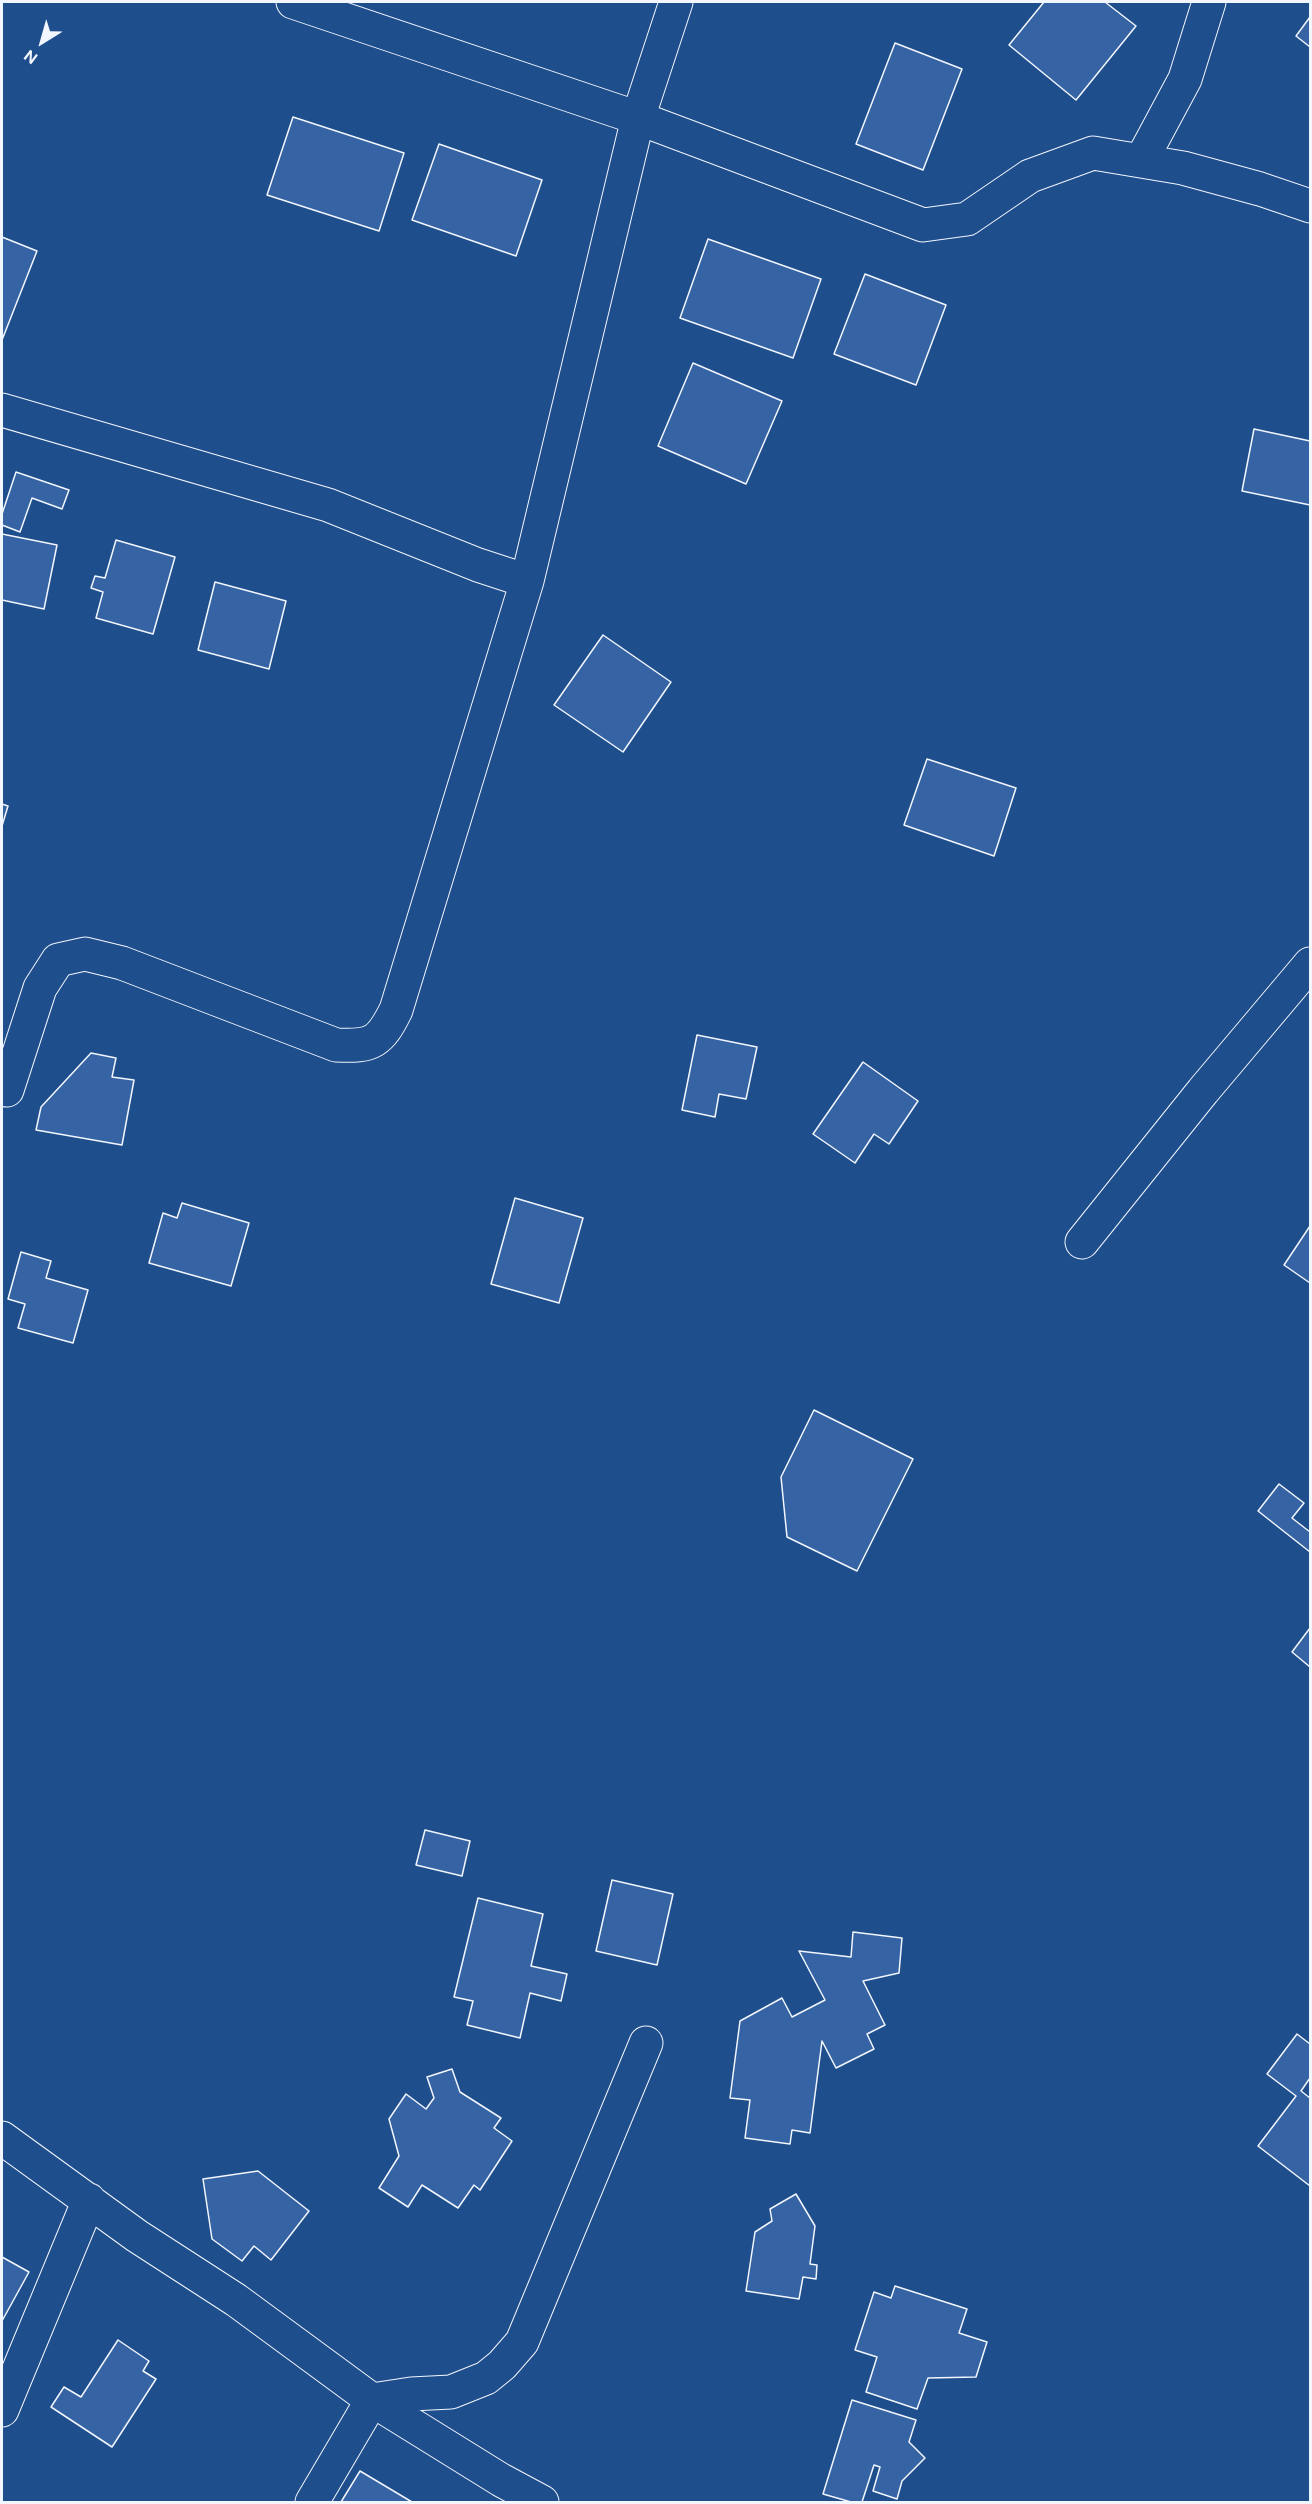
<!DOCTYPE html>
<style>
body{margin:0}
#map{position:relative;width:1312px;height:2504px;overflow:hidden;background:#1f4e8c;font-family:"DM Sans",sans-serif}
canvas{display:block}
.frame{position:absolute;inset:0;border:3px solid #f2f6ff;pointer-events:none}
.north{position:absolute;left:12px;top:12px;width:60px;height:60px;-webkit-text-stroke:4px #1f4e8c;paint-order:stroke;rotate:217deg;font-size:16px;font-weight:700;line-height:24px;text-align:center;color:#f2f6ff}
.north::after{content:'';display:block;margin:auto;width:21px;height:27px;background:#f2f6ff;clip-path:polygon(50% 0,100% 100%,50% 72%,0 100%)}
</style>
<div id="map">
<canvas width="1312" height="2504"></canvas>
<div class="frame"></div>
<div class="north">N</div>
</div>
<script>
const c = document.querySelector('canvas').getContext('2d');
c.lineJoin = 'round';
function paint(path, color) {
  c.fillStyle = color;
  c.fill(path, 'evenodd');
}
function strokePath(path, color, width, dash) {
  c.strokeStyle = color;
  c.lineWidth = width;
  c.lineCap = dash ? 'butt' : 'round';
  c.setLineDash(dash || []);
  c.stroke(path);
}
const building = new Path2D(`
 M1044,2H1105L1136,26L1076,100L1009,45Z
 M1310,17V47L1296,36Z
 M895,43L962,69L923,170L856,144Z
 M293,117L404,153L379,231L267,195Z
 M439,144L542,180L516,256L412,220Z
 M2,237L37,251L2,340Z
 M708,239L821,279L793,358L680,318Z
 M865,274L946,305L916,385L834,354Z
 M693,363L782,401L746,484L658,446Z
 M1254,429L1310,441V505L1242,491Z
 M16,472L69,490L62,509L32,498L20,532L2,525V514Z
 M2,534L57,545L44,609L2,600Z
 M116,540L175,557L153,634L96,618L103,592L91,588L95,576L105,578Z
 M215,582L286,601L269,669L198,650Z
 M603,635L671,682L623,752L554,705Z
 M927,759L1016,788L994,856L904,825Z
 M2,804L8,806L2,826Z
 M697,1035L757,1047L746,1099L719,1094L715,1117L682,1110Z
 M91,1053L116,1058L112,1077L134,1080L122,1145L36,1130L41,1107Z
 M863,1062L918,1101L889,1144L874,1134L855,1163L813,1134Z
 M515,1198L583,1218L559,1303L491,1284Z
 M182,1203L249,1223L231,1286L149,1263L163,1213L177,1218Z
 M1310,1226V1283L1284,1265Z
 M21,1252L51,1261L46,1278L88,1290L73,1343L18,1328L25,1304L8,1299Z
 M814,1410L913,1459L857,1571L787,1537L781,1477Z
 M1279,1484L1304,1503L1292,1518L1310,1532V1552L1258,1511Z
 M1310,1628V1667L1292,1652Z
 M425,1830L470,1841L462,1876L416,1865Z
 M612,1880L673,1894L657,1965L596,1951Z
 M478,1898L543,1914L531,1966L567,1974L561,2001L530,1993L520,2038L467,2025L473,2001L454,1997Z
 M853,1932L902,1938L899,1973L863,1981L885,2025L867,2034L874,2049L836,2068L822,2041L810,2133L792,2130L790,2144L745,2138L750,2100L730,2098L740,2021L782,1998L792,2017L825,2000L799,1951L851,1957Z
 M1297,2034L1310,2044V2078L1301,2091L1310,2098V2186L1258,2146L1296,2096L1267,2074Z
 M452,2069L460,2092L501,2118L494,2128L512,2141L480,2190L474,2185L458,2208L422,2185L408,2207L379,2188L399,2156L389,2119L406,2094L426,2109L434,2098L427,2077Z
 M258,2171L309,2211L271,2260L254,2246L242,2261L212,2239L203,2179Z
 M796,2194L815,2226L810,2264L817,2265L816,2279L803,2277L799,2299L746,2291L755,2232L772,2221L770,2209Z
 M2,2257L29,2272L2,2321Z
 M895,2286L967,2309L959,2333L987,2342L976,2377L928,2378L917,2409L866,2392L877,2357L855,2350L874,2292L891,2298Z
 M118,2340L149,2361L143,2371L156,2379L112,2447L51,2407L64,2387L81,2397Z
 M852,2400L916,2420L909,2442L925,2458L902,2481L897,2499L873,2491L880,2467L874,2465L862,2502H851L823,2494Z
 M360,2471L412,2502H341Z`);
const minor = new Path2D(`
 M293,2L638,118L923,225L967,219L1030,176L1093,153L1183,168L1260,189L1310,206
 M1141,161L1185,79L1209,2
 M2,410L328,505L478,565L527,581
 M7,1090L40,988L58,960L85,954L122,963L336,1045C373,1047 380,1042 396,1010L527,581L638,118L676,2
 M1082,1242L1203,1091L1310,964
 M2,2138L137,2236L236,2300L372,2400L411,2394L451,2392L486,2378L502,2365L522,2342L646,2043
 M2,2410L89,2200
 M312,2502L372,2400L501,2480L542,2502`);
paint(building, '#3563a3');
strokePath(building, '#f2f6ff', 1.5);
strokePath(minor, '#f2f6ff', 35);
strokePath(minor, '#1f4e8c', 33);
</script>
